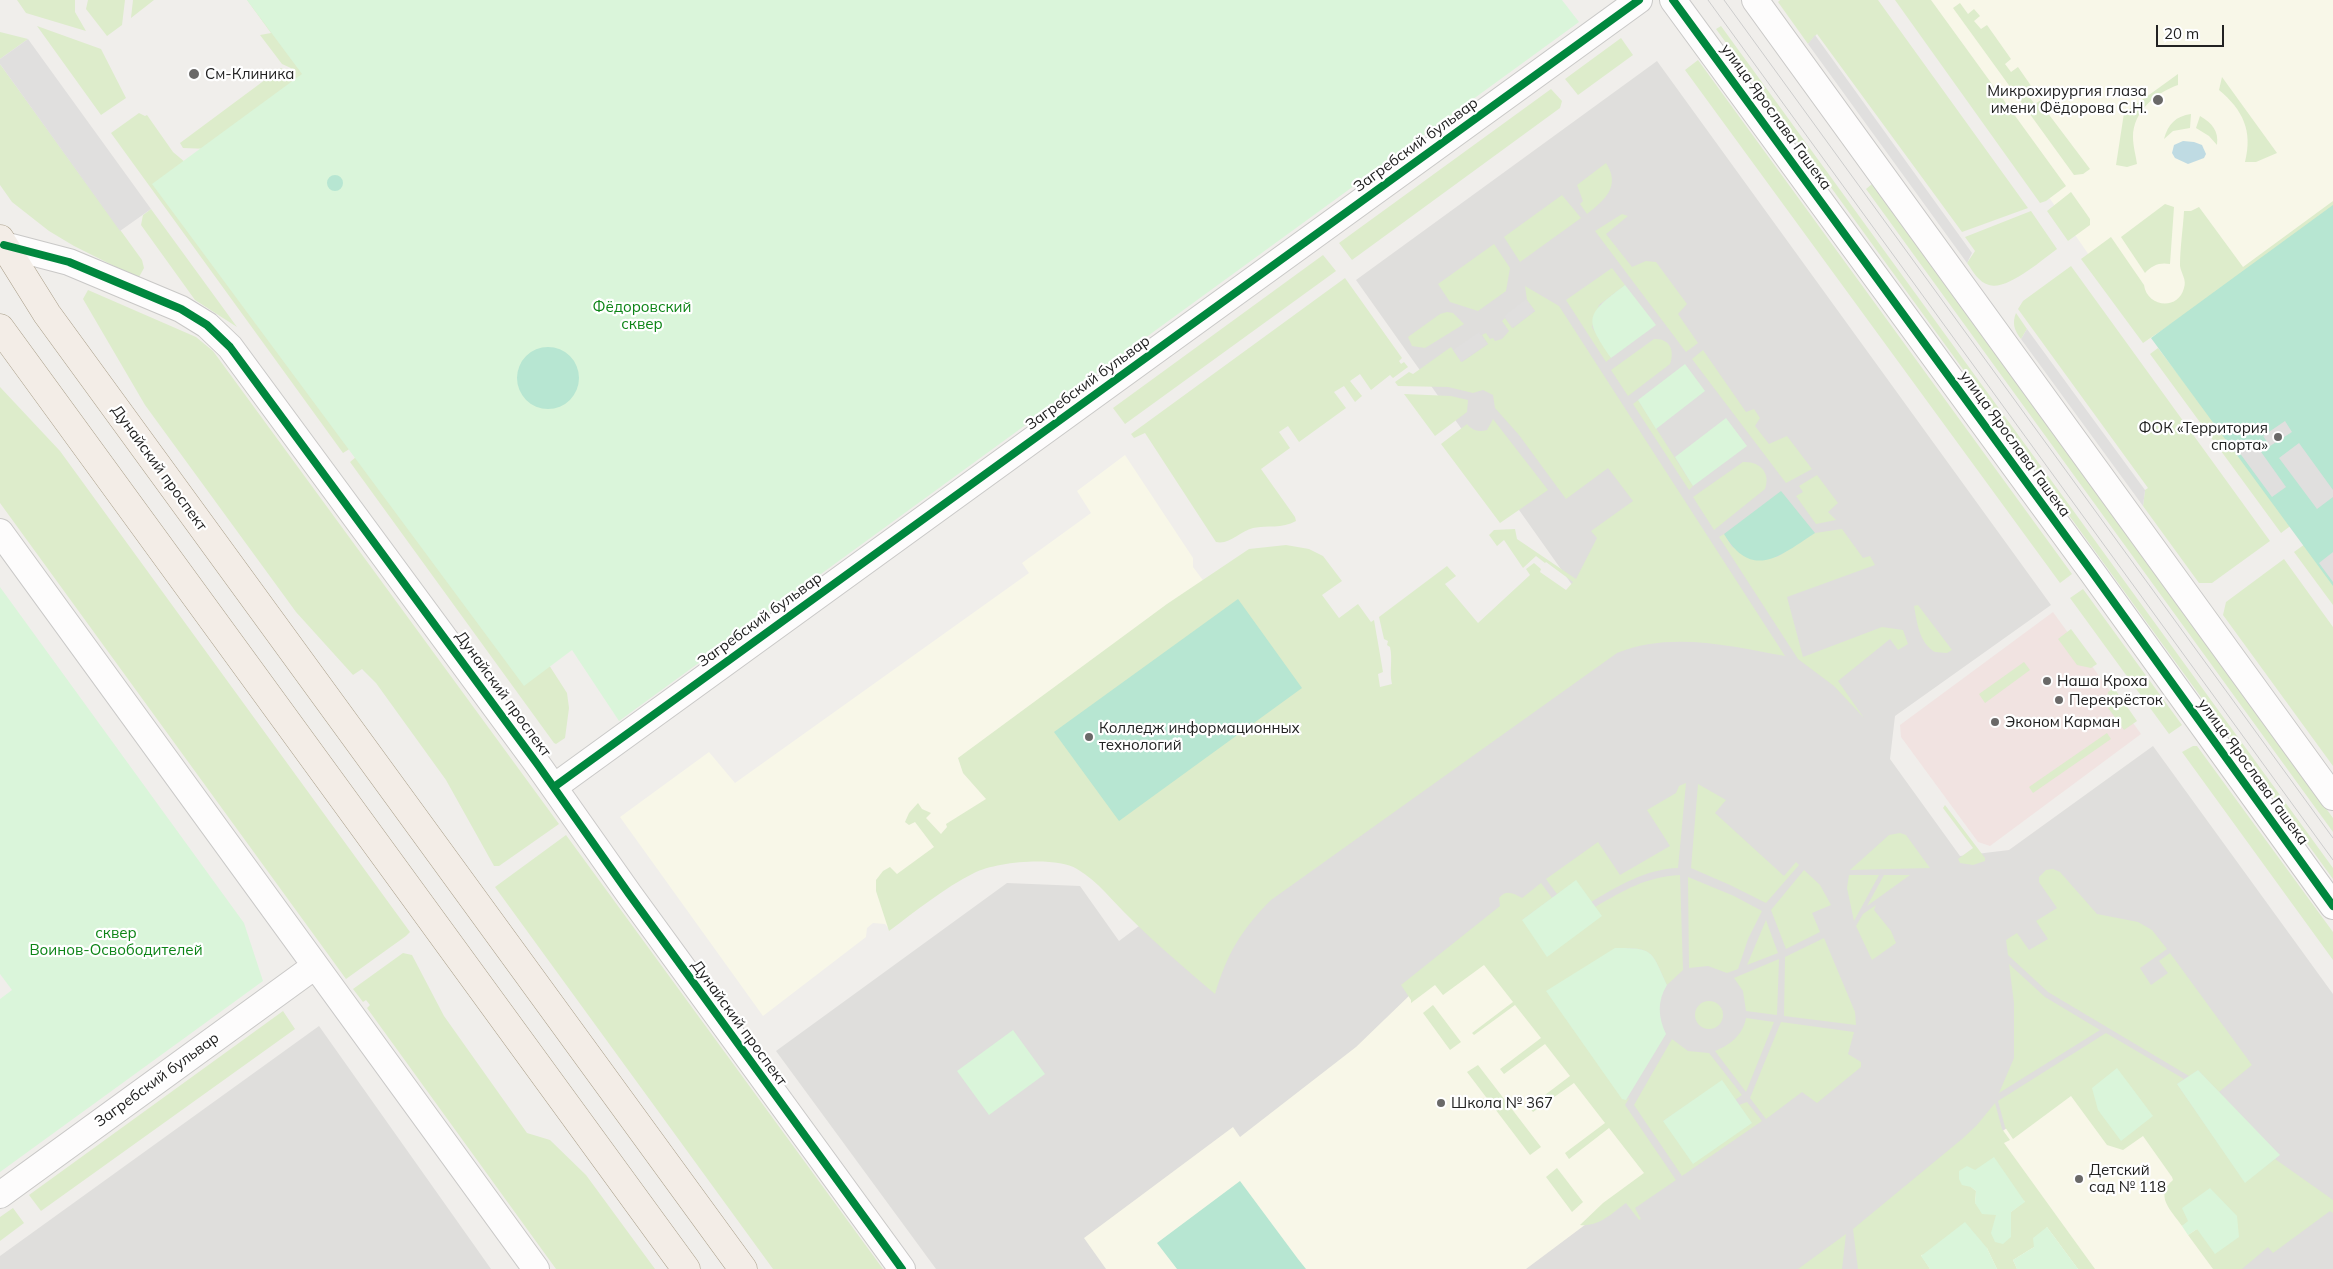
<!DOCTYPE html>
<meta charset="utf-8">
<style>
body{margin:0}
#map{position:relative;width:2333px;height:1269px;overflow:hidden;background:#f0eeeb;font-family:Mulish,sans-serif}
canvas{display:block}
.scale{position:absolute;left:2156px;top:25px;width:68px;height:22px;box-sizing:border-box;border:2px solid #222;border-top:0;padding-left:6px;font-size:15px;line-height:18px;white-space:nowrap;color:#222;-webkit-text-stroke:4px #fff;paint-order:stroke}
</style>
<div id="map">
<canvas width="2333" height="1269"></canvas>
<div class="scale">20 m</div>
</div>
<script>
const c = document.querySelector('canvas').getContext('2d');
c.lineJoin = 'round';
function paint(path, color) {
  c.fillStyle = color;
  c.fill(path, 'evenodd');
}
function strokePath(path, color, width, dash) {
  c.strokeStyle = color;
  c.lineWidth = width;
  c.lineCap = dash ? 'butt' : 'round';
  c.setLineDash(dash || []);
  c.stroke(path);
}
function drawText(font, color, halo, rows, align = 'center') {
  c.font = font + ' Mulish,sans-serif';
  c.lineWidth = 4.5;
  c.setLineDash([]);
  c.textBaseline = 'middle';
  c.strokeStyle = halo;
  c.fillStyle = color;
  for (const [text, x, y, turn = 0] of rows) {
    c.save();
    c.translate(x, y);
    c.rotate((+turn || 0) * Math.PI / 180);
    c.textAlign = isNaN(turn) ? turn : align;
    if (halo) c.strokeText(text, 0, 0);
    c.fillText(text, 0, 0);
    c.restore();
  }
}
const residential = new Path2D(`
 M1657,61L2051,605L1895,716L1890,759L1960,856L2009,850L2153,746L2333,994V1269H936L776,1051L1007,883L1080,886L1119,941L1580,596L1356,280Z
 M319,1026L491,1269H0V1256Z`);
const commercial = new Path2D(`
 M2053,612L2141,734L1990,846L1978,842L1901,737L1900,725Z`);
const education = new Path2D(`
 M1912,0H2333V205L2148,340Z
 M1125,455L1193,558V567L1205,583L1065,816L1007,842L889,929L885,924L873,923L867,928L866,937L763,1016L620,817L709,752L735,783L1029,573L1022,563L1091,513L1077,491Z
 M1469,938L1653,1174L1526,1269H1106L1084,1238L1233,1127L1240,1137L1356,1047Z
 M2121,1044L2223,1269H1900L1872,1227Z`);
const grass = new Path2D(`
 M17,0H75V12L86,31L26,13Z
 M88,0H125L122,25L107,36L86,9Z
 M133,0H154L131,18Z
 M247,0H250L318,94L209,149L183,148L180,143L281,68L291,76L295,72L293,69L282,64L260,35L271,33Z
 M1780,0H1878L2028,208L1962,232L1817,34L1808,44L1778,2Z
 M1895,0H1931L2066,186L2046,201L2040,203Z
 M1960,3L1968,14L1974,9L1980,16L1974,21L1981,29L1987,25L2011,59L2005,64L2011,72L2018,67L2036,93L2030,98L2035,104L2041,100L2049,110L2047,112L2090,169L2083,174L2074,175L1953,8Z
 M37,26L101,49L126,98L101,115Z
 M1721,26L2333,868V879L1716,29Z
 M0,32L28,39L0,59Z
 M1621,38L1633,55L1578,95L1565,79Z
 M1698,60L2072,574L2060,583L1685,70Z
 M0,64L142,260L144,268L139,277L133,279L132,275L74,246L49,231L12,202L0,185Z
 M2178,74V85C2156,93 2133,111 2133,137C2133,146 2136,156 2137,164L2127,167L2116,165L2124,113Z
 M2222,77L2277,153L2256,162H2245C2253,131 2243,110 2219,90Z
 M1551,89L1562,101L1560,108L1352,260L1339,243Z
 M139,113L145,116L147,115L173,152L192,168L359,443L343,453L111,133Z
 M2191,114L2190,128L2173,131L2164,139C2168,124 2176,116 2191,114Z
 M2200,116C2212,123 2219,131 2217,145L2209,136L2196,128Z
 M1606,163C1621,186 1605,200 1587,214L1580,204L1583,201L1577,185Z
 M1872,184L2333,818V832L1866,189Z
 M2071,192L2090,219V225L2068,241L2047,211Z
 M1562,195L1581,218L1520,262L1504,237Z
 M2333,201V215L2143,343L2081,259L2111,237L2144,285C2147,307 2178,311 2184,288C2187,280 2181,273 2180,266C2180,248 2183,229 2184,211H2191L2199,207L2243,267Z
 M2165,204L2174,207L2170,264C2160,262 2152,265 2145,273L2121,237Z
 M151,209L237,327L195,300L141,225L143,215Z
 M2031,211L2057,249C2043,259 2007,291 1989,285C1978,282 1973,271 1967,263L1975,251L1965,237Z
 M1622,214L1628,216L1606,234L1632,267L1646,261L1656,262L1687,304L1678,314L1698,343L1686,352L1595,231Z
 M1494,244L1510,268L1506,291L1478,311L1450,302L1438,284Z
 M1323,255L1336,271L1125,424L1113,408Z
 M2071,266L2270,541L2212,583H2199L2143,506L2145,490L2148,488L2018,309L2023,301Z
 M1612,268L1625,285L1599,305L1592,327L1611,358L1606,362L1566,300Z
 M1345,278L1402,358L1399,361L1401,364L1404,362L1408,367L1393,378L1390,375L1371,390L1360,374L1350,381L1362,396L1355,402L1344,386L1334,392L1346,408L1299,442L1288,426L1279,432L1290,448L1261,469L1295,517L1296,521C1282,529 1267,525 1253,528C1240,531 1230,545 1216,542L1145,433L1134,438L1131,434Z
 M1525,286L1559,306L1785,656C1731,646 1670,631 1617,653L1271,900C1241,930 1227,954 1215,994C1186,969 1157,945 1130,918C1113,902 1098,881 1077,869C1055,856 996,862 974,873C944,888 916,911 889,931L876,891V880L883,871L890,867L897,874L934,847L915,822L909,825L905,822L909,813L918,803L922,809L931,813L926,818L941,834L947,827L946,824L986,799L963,773L958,758L1167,604L1249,549L1286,545L1309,549L1323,556L1342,581L1322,595L1339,618L1358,604L1371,622L1374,620L1383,672L1378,674L1380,687L1392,684C1389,671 1393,660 1390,647L1387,645L1388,641L1384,639L1379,617L1447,566L1456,576L1445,584L1478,623L1530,575L1526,569L1534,563L1541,569L1540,572L1566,590L1573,582L1546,562L1545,563L1536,556L1523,568L1504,540L1497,546L1489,535L1494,530L1515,529L1517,539L1576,579L1597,538L1591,531L1633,501L1608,468L1566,499L1519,435L1495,408L1493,395L1483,390L1473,393L1448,387L1398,386L1395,382L1409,372L1413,374L1451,347L1462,362L1488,344L1482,335L1486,333L1490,339L1493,338L1495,341L1502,339L1509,331L1502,321L1505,318L1513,328L1535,311L1527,300Z
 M88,290L196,337L213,351L559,824L499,866H494L446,780L376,683L362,669L353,675L296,612L145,405L83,299Z
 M1447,312L1453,313L1464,324L1425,348L1412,346L1408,337L1440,314Z
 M2016,313L2027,329L2021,339C2014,330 2012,323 2016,313Z
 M1654,339C1670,338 1675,351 1670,364L1628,396L1611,370Z
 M2158,348L2293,524L2281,533L2150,354Z
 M1703,350L1746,412L1754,409L1760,418L1755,426L1769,444L1787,436L1812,469L1786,483L1692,359Z
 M0,387L60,451L410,932L406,936L346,979L0,503Z
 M1404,394L1451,396L1468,400L1467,412L1435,436Z
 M1638,400L1693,486L1689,490L1633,404Z
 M1493,419L1548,490L1500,523L1441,444L1467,424C1473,431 1478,432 1487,430Z
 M363,451L522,623L567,693L569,708L565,738L556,744L554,743L350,462Z
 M1743,462C1760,461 1771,473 1765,489L1714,530L1693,497Z
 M1817,475L1838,503L1828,512L1836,520L1816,524L1796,496L1803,492L1799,486Z
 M1842,529L1863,558L1870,556L1875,565L1787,597L1803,657L1882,627L1903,630L1908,644L1898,650L1890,639L1838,681L1864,718L1834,686L1798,659L1719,537L1724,534L1732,547L1777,557L1815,533Z
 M2305,544L2333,582V605L2294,552Z
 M2284,559L2333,627V766L2223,615L2226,602Z
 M2083,589L2182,725L2169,734L2070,598Z
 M1918,605L1952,650L1947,653L1935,652C1919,643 1917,622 1914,606Z
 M2071,629L2097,664L2091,668L2077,665L2058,639Z
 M2024,662L2030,670L1985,703L1979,694Z
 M2114,688L2137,721L2124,730L2106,705L2108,692Z
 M2107,733L2111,739L2033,793L2029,787Z
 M2193,746H2197L2333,932V960L2182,752Z
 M1686,783L1678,868C1646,869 1618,886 1591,902L1576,881L1557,894L1546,879L1598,842L1620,875L1670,846L1647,810L1676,793L1679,786Z
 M1698,784L1726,800L1715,813L1784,876L1796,862L1799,865L1766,903L1730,885L1691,868Z
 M1945,805L1985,858V861L1973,865L1960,863L1958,859L1973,848L1943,808Z
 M1900,833L1906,835L1930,868L1850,870L1889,835Z
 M566,835L607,891L883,1269H773L495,887Z
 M2053,869L2060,872L2097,914L2138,922L2152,930L2167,949L2140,968L2151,985L2168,973L2159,961L2170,953L2252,1065L2219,1092L2198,1070L2189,1076L2048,992L2008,955L2006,940L2017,933L2029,950L2048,939L2036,921L2057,908L2039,882V877L2046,870Z
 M1804,870L1820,885L1831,905L1812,913L1820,932L1786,949L1771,910Z
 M1680,875L1683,970L1667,985C1651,950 1654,948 1615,948L1626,1100L1630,1097L1625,1105L1676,1180L1635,1208L1641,1219L1639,1220L1626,1203C1612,1213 1599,1227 1580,1225L1603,1203L1644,1173L1609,1128L1569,1159L1565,1153L1605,1123L1574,1083L1533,1112L1529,1107L1570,1076L1545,1044L1504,1074L1500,1069L1541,1038L1515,1005L1474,1035L1472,1033L1513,1002L1484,965L1443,995L1435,985L1411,1003V1000L1401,985L1500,906L1499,898C1506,889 1513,893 1522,898L1541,883L1552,898L1522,920L1601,916L1595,907C1625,890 1645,877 1680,875Z
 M1849,875H1879L1854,921L1847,888Z
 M1884,875H1910L1867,906Z
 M1688,877L1734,896L1762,911L1748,939L1738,969L1727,973L1708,966L1689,968Z
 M1876,905L1874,910L1891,931L1896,943L1872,960L1856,926L1863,914Z
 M1766,920L1778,953L1747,965Z
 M1824,938L1855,1012L1856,1025L1784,1016L1785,957Z
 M403,953L412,955L444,1016L527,1133L550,1140L586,1175L655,1269H556L367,1008L370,1005L366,1000L363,1002L353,989Z
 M1779,959L1777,1015L1746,1011L1743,991L1734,978Z
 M2009,964L2045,997L2100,1030L1999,1093L2014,1058V1003Z
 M1695 1015a14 14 0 1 1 28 0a14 14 0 1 1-28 0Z
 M1433,1005L1461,1042L1450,1050L1423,1013Z
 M283,1011L295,1029L41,1211L29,1195Z
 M1746,1018L1774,1022L1746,1092L1715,1051C1730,1045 1743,1035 1746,1018Z
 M1781,1022L1854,1032L1848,1054L1861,1062V1067L1817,1103L1802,1092L1766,1119L1750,1098Z
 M2106,1033L2184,1079L2177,1084L2245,1182L2275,1159L2333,1200V1213L2330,1211L2273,1253L2268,1247L2242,1269H2213L2188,1235L2197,1229L2239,1237L2188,1222L2182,1226C2171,1210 2154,1196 2173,1180L2172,1177L2143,1136L2123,1150L2107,1145L2071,1096L2013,1139L2005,1127L1998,1101Z
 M1672,1039L1688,1051L1709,1053L1742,1095L1735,1100L1722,1081L1663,1121L1751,1123L1739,1105L1747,1102L1762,1121L1682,1176L1634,1105Z
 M1478,1065L1541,1147L1530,1155L1467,1072Z
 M1995,1103L2002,1129L2010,1140L2004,1143L2095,1269H2078L2047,1227L2034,1247L2013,1260L2017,1269H1997L1987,1248L1921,1255L1930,1269H1858L1853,1229L1962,1139L1977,1125ZM1971,1187L2025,1201L2011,1212V1237L1996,1214L1975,1203L1976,1191Z
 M1557,1168L1583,1202L1572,1212L1546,1177Z
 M13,1208L24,1223L0,1241V1217Z
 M1846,1234L1842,1269H1798Z`);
const park = new Path2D(`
 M247,0H1562L1579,22L619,721L572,650L524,686L152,184L302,74Z
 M1625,285L1656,325L1611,358C1583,317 1586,315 1625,285Z
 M1685,364L1705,391L1656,429L1638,400Z
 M1726,418L1747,446L1693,486L1675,457Z
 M0,587L244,923L263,981L0,1172V999L12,990L0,974Z
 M1576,880L1602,916L1547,957L1522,920Z
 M1615,948C1654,948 1651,950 1667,985C1657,1001 1658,1017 1666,1034L1626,1100L1622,1099L1546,991Z
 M1013,1030L1045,1074L989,1115L957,1071Z
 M2117,1068L2153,1116L2121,1141L2098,1110L2092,1088Z
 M2198,1070L2280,1155L2245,1183L2177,1084Z
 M1722,1080L1752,1123L1693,1164L1663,1121Z
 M1994,1157L2025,1202L2011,1212V1237L2003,1244L1995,1242L1991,1233L1996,1215L1982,1214L1975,1203L1976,1191L1971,1187L1962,1185L1959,1179V1171L1967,1166L1975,1170Z
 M2210,1188L2237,1216L2239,1237L2215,1254L2197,1229L2188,1235L2182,1226L2188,1221L2182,1208Z
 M1965,1222L1987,1248L1997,1269H1930L1921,1256Z
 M2047,1227L2078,1269H2017L2013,1260L2034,1247L2033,1238Z`);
const pitch = new Path2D(`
 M327 183a8 8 0 1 1 16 0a8 8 0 1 1-16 0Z
 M2333,205V586L2151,338Z
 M517 378a31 31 0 1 1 62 0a31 31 0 1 1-62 0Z
 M1781,491L1815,533C1780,556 1752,581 1724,534Z
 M1238,599L1302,688L1119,821L1054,732Z
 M1240,1181L1298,1259L1306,1269H1177L1157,1243Z`);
const parking = new Path2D(`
 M1815,35L1972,253L1967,263L1808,44Z
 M28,39L151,209L120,231L0,64V59Z
 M1526,299L1535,311L1512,328L1504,316Z
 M2027,329L2145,490L2143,506L2021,339Z
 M1479,332L1488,344L1461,362L1453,350Z
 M2285,421L2292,432L2270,446L2263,436Z
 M2254,442L2286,487L2272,497L2239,452Z
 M2299,443L2333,490V497L2317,509L2279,458Z
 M2333,552V582L2319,563Z`);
const water = new Path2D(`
 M2183,141L2194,142L2202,145L2206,154L2204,158L2188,164L2175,158L2172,153L2174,145Z`);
const minor = new Path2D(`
 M1673,0L2092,572L2333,906
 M1755,0L2333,797
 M4,245L69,262L181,309L207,325L230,347L538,765L629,894L902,1269
 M0,532L536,1269
 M554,787L1639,0
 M0,1195L315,966`);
const major = new Path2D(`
 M0,239L47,314L743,1269
 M0,328L686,1269`);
const tram = new Path2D(`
 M1708,0L2333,860
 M1724,0L2333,838`);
const cycleway = new Path2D(`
 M1673,0L2092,572L2333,906
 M4,245L69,262L181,309L207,325L230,347L538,765L629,894L902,1269
 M554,787L1639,0`);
const markers = [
 [194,74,6,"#6a6968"],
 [2158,100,6,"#6a6968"],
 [2278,437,5,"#6a6968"],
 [2047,681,5,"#6a6968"],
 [2059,700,5,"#6a6968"],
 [1995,722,5,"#6a6968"],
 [1089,737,5,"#6a6968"],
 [1441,1103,5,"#6a6968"],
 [2079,1179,5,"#6a6968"]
];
const poiNames = [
 ["См-Клиника",205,74],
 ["Микрохирургия глаза",2147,91,"right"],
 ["имени Фёдорова С.Н.",2147,108,"right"],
 ["ФОК «Территория",2268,428,"right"],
 ["спорта»",2268,445,"right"],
 ["Наша Кроха",2057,681],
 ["Перекрёсток",2069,700],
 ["Эконом Карман",2005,722],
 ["Колледж информационных",1099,728],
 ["технологий",1099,745],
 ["Школа № 367",1451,1103],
 ["Детский",2089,1170],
 ["сад № 118",2089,1187]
];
const streetNames = [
 ["улица Ярослава Гашека",1776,117,54],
 ["Загребский бульвар",1416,145,-36],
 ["Загребский бульвар",1088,383,-36],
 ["улица Ярослава Гашека",2015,444,54],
 ["Дунайский проспект",159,468,54],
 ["Загребский бульвар",760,620,-36],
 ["Дунайский проспект",503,694,54],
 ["улица Ярослава Гашека",2253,772,54],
 ["Дунайский проспект",739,1023,54],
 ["Загребский бульвар",157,1080,-36]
];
const parkNames = [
 ["Фёдоровский",642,307],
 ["сквер",642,324],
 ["сквер",116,933],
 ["Воинов-Освободителей",116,950]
];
paint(residential, '#dfdedc');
paint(commercial, '#f1e3e1');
paint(education, '#f8f7e8');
paint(grass, '#ddeccb');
paint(park, '#daf5da');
paint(pitch, '#b7e6d2');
paint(parking, '#e0dfde');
paint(water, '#bfdbe3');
strokePath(minor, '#c9c8c7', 28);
strokePath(major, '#a79c86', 29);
strokePath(minor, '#fdfcfc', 26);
strokePath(major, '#f3ede7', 28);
strokePath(tram, '#ccc', 1);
strokePath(cycleway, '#00873e', 8);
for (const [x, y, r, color] of markers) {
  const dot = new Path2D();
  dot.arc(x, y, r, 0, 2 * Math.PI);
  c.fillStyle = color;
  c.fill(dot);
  strokePath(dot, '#fff', 2);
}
drawText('15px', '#222', '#fff', poiNames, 'left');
drawText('15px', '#222', '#fff', streetNames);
drawText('15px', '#0c8416', '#fff', parkNames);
</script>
